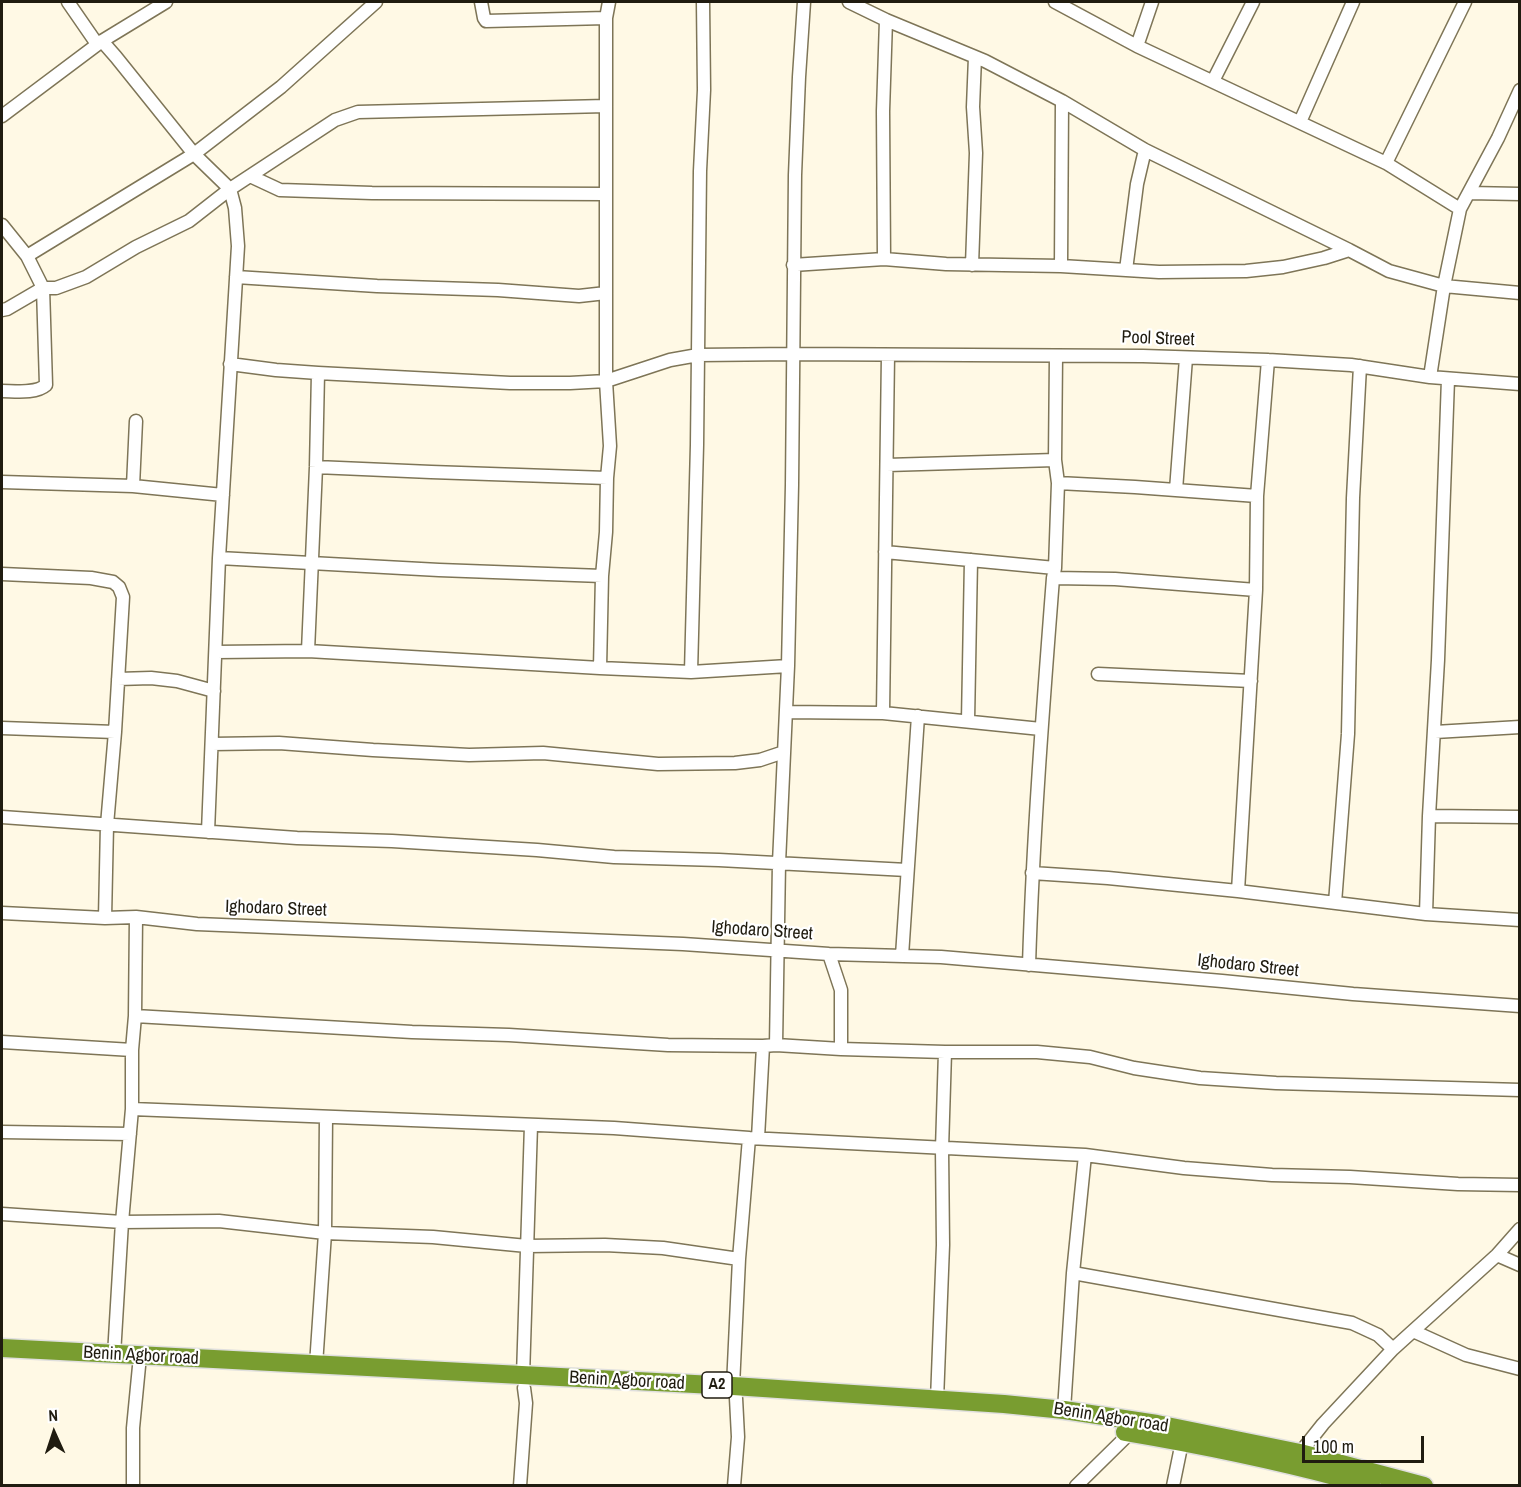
<!DOCTYPE html>
<style>
body{margin:0}
#map{position:relative;width:1521px;height:1487px;overflow:hidden;background:#fff9e5;font-family:"Archivo Narrow",sans-serif}
canvas{display:block}
.frame{position:absolute;inset:0;border:3px solid #201c10;pointer-events:none}
.north{position:absolute;left:24px;top:1403px;width:60px;height:60px;-webkit-text-stroke:4px #fff;paint-order:stroke;rotate:357deg;font-size:16px;font-weight:700;line-height:24px;text-align:center;color:#201c10}
.north::after{content:'';display:block;margin:auto;width:21px;height:27px;background:#201c10;clip-path:polygon(50% 0,100% 100%,50% 72%,0 100%)}
.scale{position:absolute;left:1302px;top:1436px;width:122px;height:27px;box-sizing:border-box;border:3px solid #201c10;border-top:0;padding-left:8px;font-size:18px;line-height:21px;white-space:nowrap;color:#201c10;-webkit-text-stroke:4px #fff;paint-order:stroke}
</style>
<div id="map">
<canvas width="1521" height="1487"></canvas>
<div class="frame"></div>
<div class="north">N</div>
<div class="scale">100 m</div>
</div>
<script>
const c = document.querySelector('canvas').getContext('2d');
c.lineJoin = 'round';
function strokePath(path, color, width, dash) {
  c.strokeStyle = color;
  c.lineWidth = width;
  c.lineCap = dash ? 'butt' : 'round';
  c.setLineDash(dash || []);
  c.stroke(path);
}
function drawText(font, color, halo, rows, align = 'center') {
  c.font = font + ' "Archivo Narrow",sans-serif';
  c.lineWidth = 4.5;
  c.setLineDash([]);
  c.textBaseline = 'middle';
  c.strokeStyle = halo;
  c.fillStyle = color;
  for (const [text, x, y, turn = 0] of rows) {
    c.save();
    c.translate(x, y);
    c.rotate((+turn || 0) * Math.PI / 180);
    c.textAlign = isNaN(turn) ? turn : align;
    if (halo) c.strokeText(text, 0, 0);
    c.fillText(text, 0, 0);
    c.restore();
  }
}
const minor = new Path2D(`
 M68,2L97,44
 M481,2L484,18L486,21L606,18
 M849,2L886,20L985,61L1062,101L1145,150L1349,250L1389,271L1444,286L1520,293
 M1055,2L1137,46L1386,163L1460,209
 M102,41L116,57L194,154L230,189L235,208L238,246L219,558L208,832
 M1137,46L1152,2
 M1213,81L1253,2
 M2,116L102,41L166,2
 M1300,122L1353,2
 M1386,163L1465,2
 M250,176L280,190L372,193L606,194
 M1469,193L1520,194
 M2,225L27,256L43,288L46,385C36,394 14,391 2,391
 M27,256L194,154L281,87L376,2
 M884,259L883,111L886,20
 M793,265L884,259L946,264L1061,266L1159,272L1246,271L1283,267L1324,258L1349,250
 M972,265L976,153L973,107L975,57
 M1061,266L1062,101
 M1126,270L1137,184L1145,150
 M236,277L377,286L498,290L579,296L606,293
 M2,310L7,309L43,288H56L86,277L136,247L189,221L230,189L335,120L358,112L606,106
 M230,364L276,370L318,373L510,383H570L606,381L670,360L698,355L794,354L1143,356L1268,360L1351,365L1430,377L1520,384
 M1430,377L1444,286L1460,209L1498,138L1520,90
 M887,465L1055,460
 M316,467L431,472L607,478
 M2,482L133,486L223,495
 M1058,483L1135,487L1257,496
 M133,486L136,421
 M1176,490L1186,358
 M885,552L1055,568
 M219,558L439,570L602,576
 M2,574L91,578L113,582L119,587L123,597L115,732L107,825L105,918
 M1053,578L1115,579L1256,590
 M308,651L316,467L318,373
 M216,652L308,651L600,668L691,672L788,666
 M600,668L602,576L606,532L607,478L610,446L606,381V18L609,2
 M691,672L697,445L700,171L704,90L703,2
 M1098,674L1251,681
 M118,679L151,678L177,681L214,691
 M786,712L883,713L1041,729
 M883,713L888,355
 M968,721L971,560
 M2,728L115,732
 M1435,732L1520,727
 M212,744L279,743L373,750L469,755L543,753L658,764L735,763L760,760L784,752
 M1429,816L1520,817
 M2,817L297,838L392,841L537,850L614,857L719,860L907,870
 M1032,873L1108,878L1238,891L1426,914L1520,920
 M1238,891L1256,590L1257,496L1268,360
 M1335,903L1348,734L1353,498L1360,366
 M2,913L105,918L136,917L197,924L683,944L829,954L941,957L1222,981L1353,994L1520,1006
 M1426,914L1429,816L1438,660L1448,379
 M829,954L841,990V1049
 M902,956L918,716
 M1029,965C1033,836 1043,707 1053,578L1055,568L1058,483L1055,460L1056,356
 M135,1016L412,1032L509,1035L668,1045L763,1046L776,1045L841,1049L945,1052H1037L1090,1057L1134,1068L1200,1078L1276,1083L1520,1090
 M2,1042L132,1050
 M776,1045L779,863L788,666L792,485L795,175L799,77L804,2
 M132,1109L614,1128L749,1138L1085,1155L1184,1168L1272,1175L1350,1177L1458,1184L1520,1185
 M2,1132L130,1134
 M758,1138L763,1046
 M2,1214L122,1222L219,1221L325,1233L433,1237L527,1246L605,1245L663,1248L739,1259
 M1497,1255L1520,1265
 M1073,1273L1352,1323L1378,1335L1393,1349
 M1413,1331L1466,1355L1520,1369
 M114,1355L122,1222L132,1109V1050L135,1016L136,917
 M316,1365L325,1233L326,1117
 M523,1376L531,1125
 M733,1386L739,1259L749,1138
 M937,1400L943,1245L942,1149L945,1052
 M1064,1410L1073,1273L1085,1155
 M1300,1453L1323,1424L1393,1349L1497,1255L1520,1229
 M133,1486V1428L140,1356
 M520,1486L526,1403L524,1388
 M734,1486L738,1437L736,1398
 M1076,1486L1130,1433
 M1173,1486L1182,1442`);
const highway = new Path2D(`
 M2,1348L733,1386L1004,1404L1064,1410L1157,1424L1300,1453L1424,1486
 M1125,1432C1208,1446 1290,1463 1371,1486`);
const shields = [
 [717,1385,30]
];
const shieldNames = [
 ["A2",717,1385]
];
const streetNames = [
 ["Pool Street",1158,339,2],
 ["Ighodaro Street",276,909,2],
 ["Ighodaro Street",762,931,4],
 ["Ighodaro Street",1248,966,6],
 ["Benin Agbor road",141,1356,3],
 ["Benin Agbor road",627,1381,3],
 ["Benin Agbor road",1111,1418,9]
];
strokePath(minor, '#7e7557', 15);
strokePath(highway, '#e0dfde', 21);
strokePath(minor, '#fff', 12);
strokePath(highway, '#799d30', 18);
for (const [x, y, w] of shields) {
  const box = new Path2D();
  box.roundRect(x - w / 2, y - 13, w, 26, 4.5);
  c.fillStyle = '#fff';
  c.fill(box);
  strokePath(box, '#201c10', 1.5);
}
drawText('bold 16px', '#201c10', null, shieldNames);
drawText('18px', '#201c10', '#fff', streetNames);
</script>
